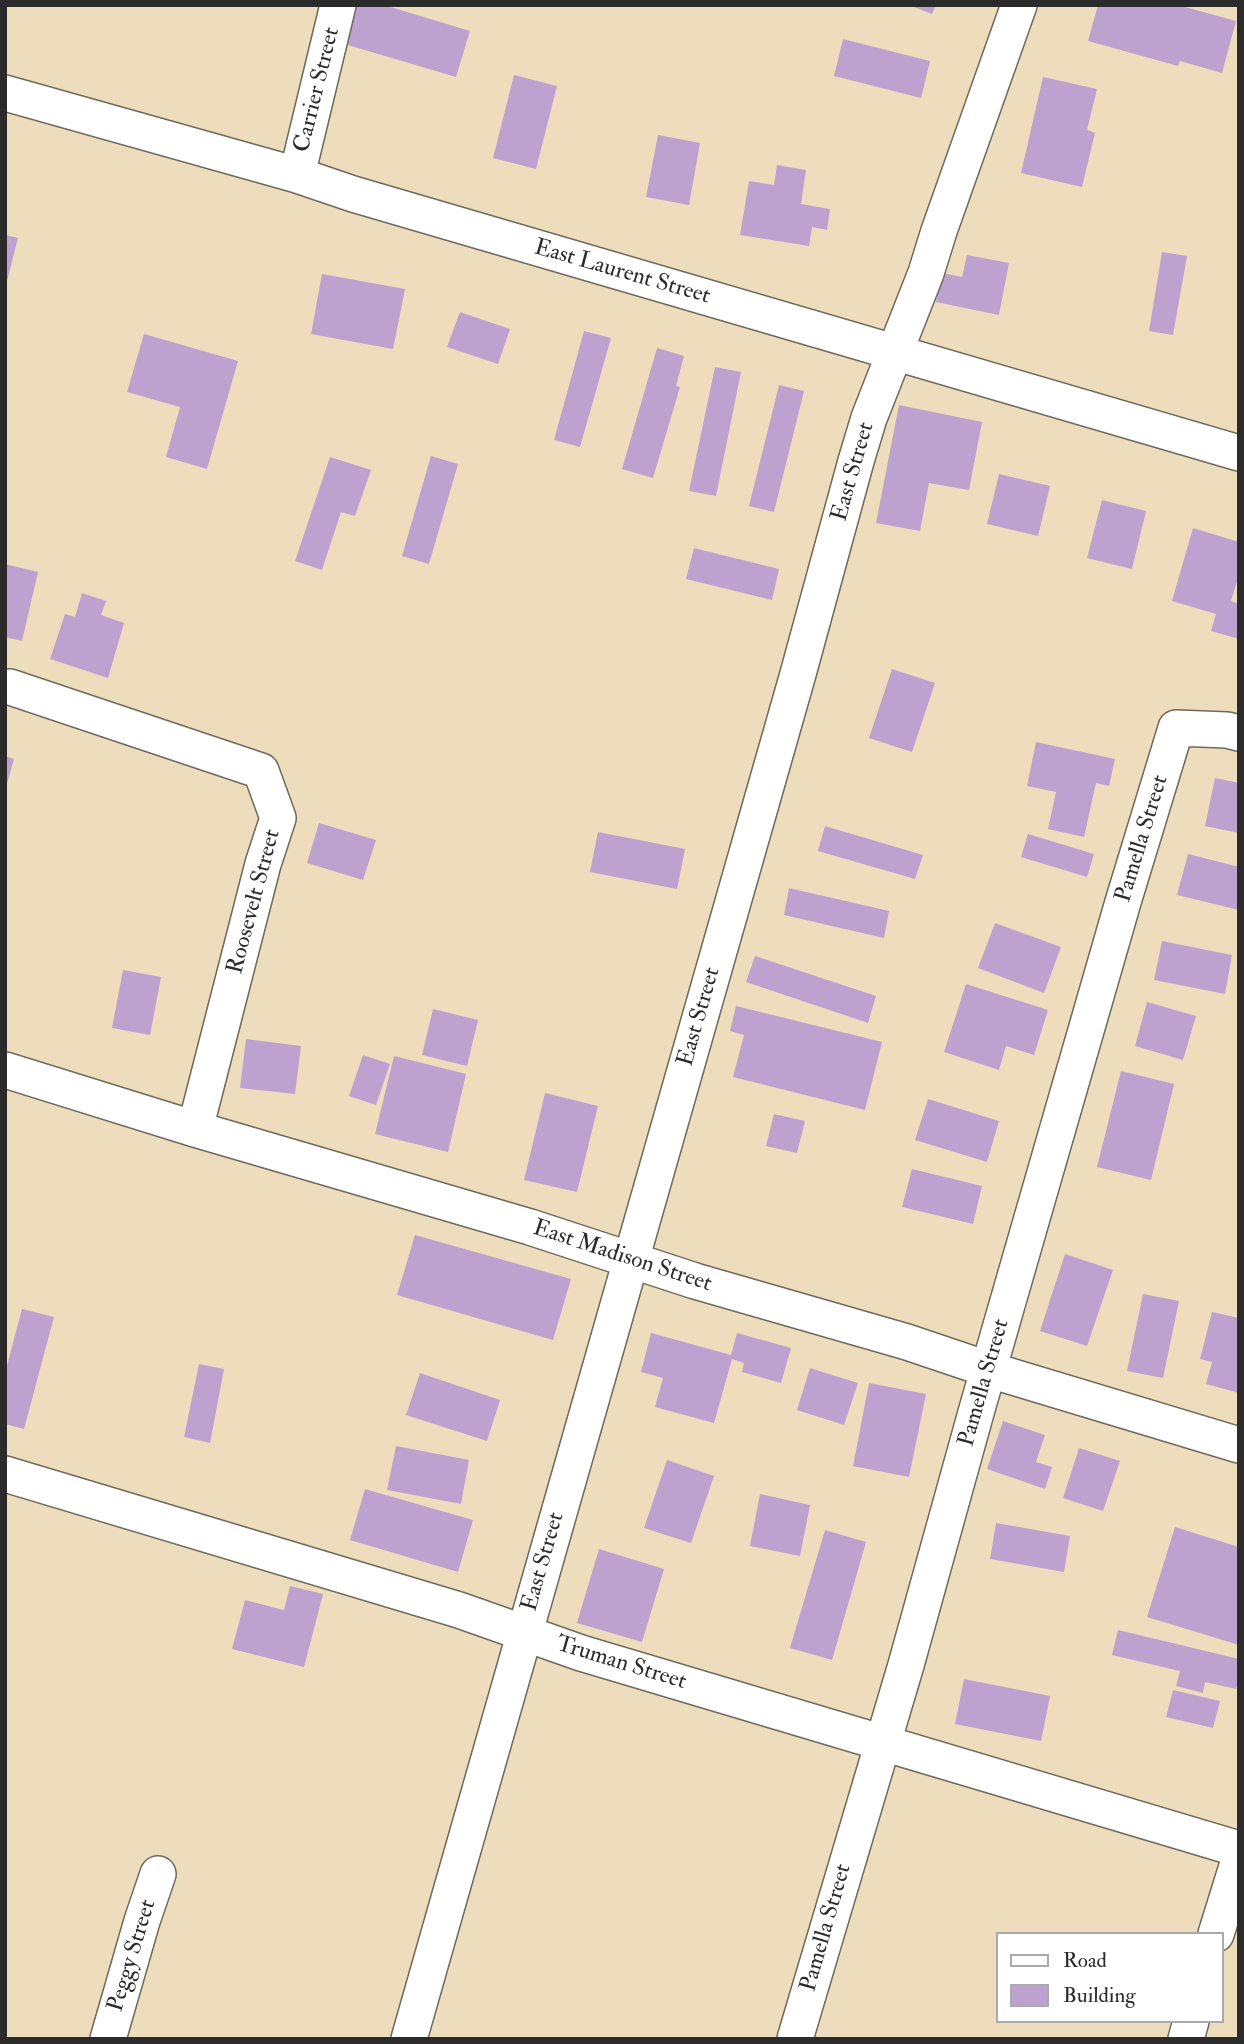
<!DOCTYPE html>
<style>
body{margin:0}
#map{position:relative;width:1244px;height:2044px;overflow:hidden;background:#eeddbc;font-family:"IM FELL Double Pica",serif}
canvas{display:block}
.frame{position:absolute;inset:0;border:7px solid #2b2b2b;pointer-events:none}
.legend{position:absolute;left:996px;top:1932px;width:228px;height:91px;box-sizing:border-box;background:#fff;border:2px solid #aaa;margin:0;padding:9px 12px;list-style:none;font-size:21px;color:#2b2b2b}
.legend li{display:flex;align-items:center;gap:14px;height:35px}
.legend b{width:35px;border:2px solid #aaa}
</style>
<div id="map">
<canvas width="1244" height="2044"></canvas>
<div class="frame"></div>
<ul class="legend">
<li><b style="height:9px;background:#fff"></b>Road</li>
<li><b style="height:19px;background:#bda2d0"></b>Building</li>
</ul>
</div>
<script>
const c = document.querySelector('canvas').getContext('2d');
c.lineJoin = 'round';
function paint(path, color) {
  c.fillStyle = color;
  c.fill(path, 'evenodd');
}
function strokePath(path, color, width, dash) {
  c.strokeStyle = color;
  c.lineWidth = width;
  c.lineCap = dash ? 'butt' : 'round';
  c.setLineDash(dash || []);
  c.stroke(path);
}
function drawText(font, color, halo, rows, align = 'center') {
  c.font = font + ' "IM FELL Double Pica",serif';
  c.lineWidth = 7;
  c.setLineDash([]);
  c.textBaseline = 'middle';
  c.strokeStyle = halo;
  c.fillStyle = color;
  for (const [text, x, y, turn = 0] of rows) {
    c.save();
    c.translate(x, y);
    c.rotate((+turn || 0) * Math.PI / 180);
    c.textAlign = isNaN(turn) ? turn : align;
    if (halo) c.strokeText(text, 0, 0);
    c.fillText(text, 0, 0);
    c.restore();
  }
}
const building = new Path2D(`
 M352,5H384L470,31L456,77L341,43Z
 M909,5H936L932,14Z
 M1098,5H1178L1236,21L1222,73L1180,61L1178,66L1088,41Z
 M843,39L930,61L921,98L834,76Z
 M514,75L557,86L536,169L493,158Z
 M1043,77L1097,89L1087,130L1095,133L1082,187L1021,173Z
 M658,135L700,143L689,205L646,197Z
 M777,165L806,170L801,204L830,209L827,230L812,227L809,246L740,235L749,181L774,185Z
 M5,235L18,238L6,285H5Z
 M1162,252L1187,256L1173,335L1149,331Z
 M967,255L1009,263L999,315L936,302L942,273L962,277Z
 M322,274L405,289L393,349L311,334Z
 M460,312L510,329L498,364L447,347Z
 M584,331L611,338L580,447L554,440Z
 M144,334L238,361L207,469L166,457L180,407L127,392Z
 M657,348L684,356L676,386L680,387L653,478L622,469Z
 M715,367L741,372L716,496L689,491Z
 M779,385L804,391L774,512L749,506Z
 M899,405L982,422L969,490L929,483L920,531L876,523Z
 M431,456L458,464L429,564L402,556Z
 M330,457L371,470L355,516L341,512L322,570L295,561Z
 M999,474L1050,486L1038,536L987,524Z
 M1102,500L1146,511L1132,569L1087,558Z
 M1193,528L1239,542V575L1231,601L1239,604V639L1211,631L1216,614L1172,601Z
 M694,548L779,569L772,600L686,579Z
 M5,564L38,572L22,641L5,637Z
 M82,593L106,601L101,615L124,623L108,678L50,659L65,614L75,617Z
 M892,669L935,683L912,752L869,738Z
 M1036,742L1115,759L1109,786L1096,783L1084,837L1048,829L1056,792L1027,786Z
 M5,756L14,759L6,787L5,786Z
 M1215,778L1239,783V833L1205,826Z
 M319,823L376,840L363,880L307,863Z
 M825,826L923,855L915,879L818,851Z
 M598,832L685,849L677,889L590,872Z
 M1028,834L1094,854L1087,877L1021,857Z
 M1188,854L1239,867V910L1177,895Z
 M789,888L889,911L884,938L784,915Z
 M995,923L1061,947L1044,993L978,968Z
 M1162,941L1232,955L1225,994L1154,980Z
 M755,956L876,996L868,1023L746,982Z
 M123,970L161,977L150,1035L112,1028Z
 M966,984L1048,1010L1034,1055L1006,1046L999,1070L944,1052Z
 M1147,1002L1196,1016L1183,1060L1135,1046Z
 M736,1006L882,1042L865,1110L733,1077L744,1035L730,1031Z
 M433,1009L478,1020L467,1066L422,1055Z
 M246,1039L301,1046L295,1094L240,1088Z
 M363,1055L390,1064L376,1105L349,1096Z
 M394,1056L466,1074L448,1152L375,1134Z
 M1121,1071L1174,1084L1151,1180L1097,1167Z
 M545,1093L598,1106L577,1192L524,1180Z
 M928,1099L999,1121L987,1162L915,1140Z
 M774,1114L805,1121L797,1153L766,1146Z
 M912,1169L982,1186L973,1224L902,1207Z
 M415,1235L571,1279L553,1340L397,1295Z
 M1065,1254L1113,1270L1087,1346L1040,1331Z
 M1143,1294L1179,1301L1163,1378L1127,1371Z
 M22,1309L54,1317L24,1429L5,1424V1373Z
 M1212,1312L1239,1318V1393L1206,1384L1212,1362L1200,1359Z
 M651,1333L731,1355L737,1333L791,1348L781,1383L742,1372L744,1363L732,1359L714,1423L655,1407L663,1378L641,1372Z
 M199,1364L224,1369L210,1443L184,1437Z
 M810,1368L858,1383L844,1425L797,1410Z
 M420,1373L500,1400L487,1441L406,1415Z
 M869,1383L926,1394L909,1477L853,1466Z
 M1003,1421L1045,1435L1036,1462L1052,1467L1045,1489L987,1469Z
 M396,1446L469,1460L461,1504L387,1490Z
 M1079,1448L1120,1461L1103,1511L1063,1498Z
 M667,1460L714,1476L691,1543L644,1528Z
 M365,1489L473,1520L458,1572L350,1540Z
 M760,1494L810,1505L800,1556L750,1546Z
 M996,1523L1070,1536L1064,1572L990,1559Z
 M1175,1527L1239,1547V1645L1147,1617Z
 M825,1530L866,1542L832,1660L790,1648Z
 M599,1549L664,1569L642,1642L577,1623Z
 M290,1586L323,1594L304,1667L232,1649L245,1600L284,1610Z
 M1118,1630L1239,1659V1677L1236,1689L1205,1682L1203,1693L1176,1686L1180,1671L1112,1655Z
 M964,1679L1050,1696L1041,1741L955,1724Z
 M1173,1690L1220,1701L1213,1728L1166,1717Z`);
const minor = new Path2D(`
 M5,93L297,175L353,194L1239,453
 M297,175L338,5
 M10,687L261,771L278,818L263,864L195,1129
 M5,1070L195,1129L530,1227L695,1281L907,1342L990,1370L1239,1445
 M5,1474L459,1610L581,1653L1239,1849
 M1216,1934L1239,1860
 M108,2039L142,1921L158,1874
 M409,2039L798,674L856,461L869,418L926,273L939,231L1019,5
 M795,2039L906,1665L977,1409L1123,902L1176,728L1227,730L1239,733
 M1186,2039L1191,2021`);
const streetNames = [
 ["Carrier Street",318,90,-76],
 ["East Laurent Street",622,273,16],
 ["East Street",854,472,-74],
 ["Pamella Street",1143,839,-73],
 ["Roosevelt Street",255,902,-75],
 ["East Street",700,1017,-74],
 ["East Madison Street",622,1257,18],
 ["Pamella Street",985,1383,-74],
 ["East Street",544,1562,-74],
 ["Truman Street",621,1664,17],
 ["Pamella Street",827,1928,-74],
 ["Peggy Street",133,1956,-73]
];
paint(building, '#bda2d0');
strokePath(minor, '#6f695e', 38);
strokePath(minor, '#fff', 35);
drawText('23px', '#2b2b2b', '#fff', streetNames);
</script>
